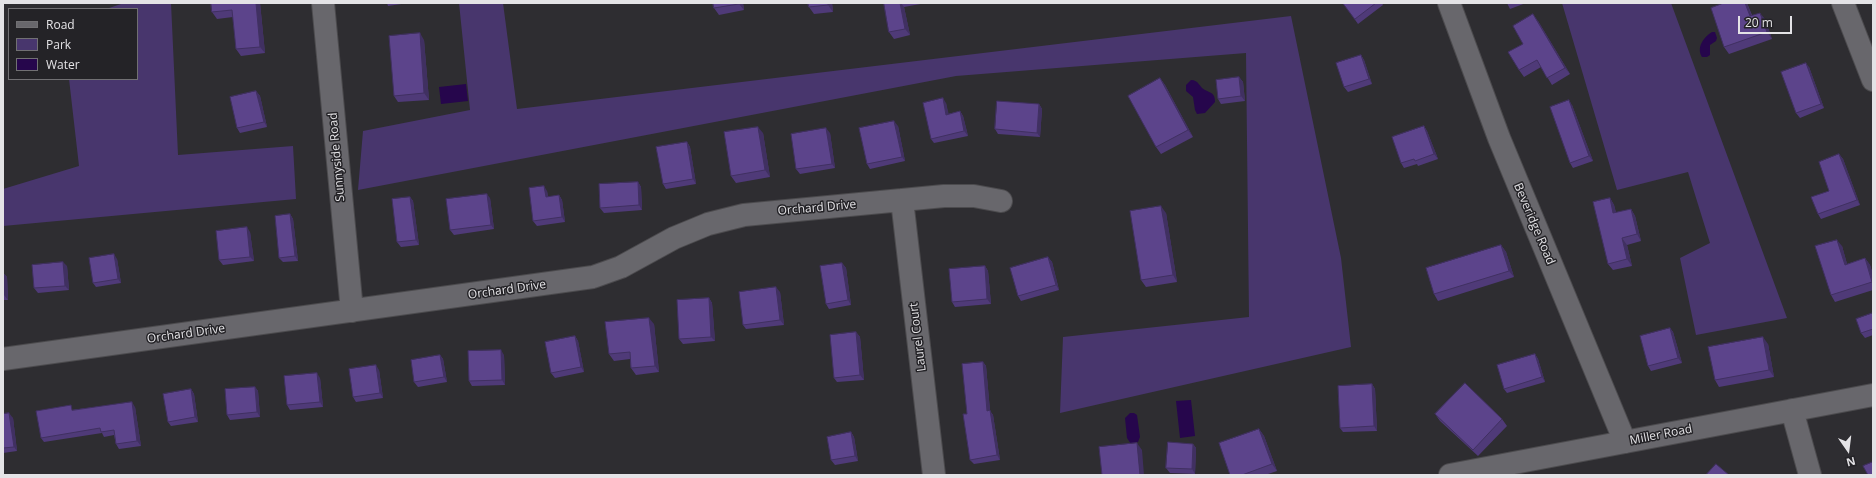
<!DOCTYPE html>
<style>
body{margin:0}
#map{position:relative;width:1876px;height:478px;overflow:hidden;background:#2e2d31;font-family:"Open Sans",sans-serif}
canvas{display:block}
.frame{position:absolute;inset:0;border:4px solid #e4e3e6;pointer-events:none}
.legend{position:absolute;left:8px;top:8px;width:130px;height:72px;box-sizing:border-box;background:#242327;border:1px solid #717073;margin:0;padding:5px 7px;list-style:none;font-size:12px;color:#e4e3e6}
.legend li{display:flex;align-items:center;gap:8px;height:20px}
.legend b{width:20px;border:1px solid #717073}
.north{position:absolute;left:1828px;top:430px;width:40px;height:40px;-webkit-text-stroke:3px #242327;paint-order:stroke;rotate:166deg;font-size:11px;font-weight:700;line-height:16px;text-align:center;color:#e4e3e6}
.north::after{content:'';display:block;margin:auto;width:14px;height:18px;background:#e4e3e6;clip-path:polygon(50% 0,100% 100%,50% 72%,0 100%)}
.scale{position:absolute;left:1738px;top:16px;width:54px;height:18px;box-sizing:border-box;border:2px solid #e4e3e6;border-top:0;padding-left:5px;font-size:12px;line-height:14px;white-space:nowrap;color:#e4e3e6;-webkit-text-stroke:3px #242327;paint-order:stroke}
</style>
<div id="map">
<canvas width="1876" height="478"></canvas>
<div class="frame"></div>
<ul class="legend">
<li><b style="height:5px;background:#68676c"></b>Road</li>
<li><b style="height:11px;background:#48366d"></b>Park</li>
<li><b style="height:11px;background:#26064c"></b>Water</li>
</ul>
<div class="north">N</div>
<div class="scale">20 m</div>
</div>
<script>
const c = document.querySelector('canvas').getContext('2d');
c.lineJoin = 'round';
function paint(path, color) {
  c.fillStyle = color;
  c.fill(path, 'evenodd');
}
function strokePath(path, color, width, dash) {
  c.strokeStyle = color;
  c.lineWidth = width;
  c.lineCap = dash ? 'butt' : 'round';
  c.setLineDash(dash || []);
  c.stroke(path);
}
function drawText(font, color, halo, rows, align = 'center') {
  c.font = font + ' "Open Sans",sans-serif';
  c.lineWidth = 3;
  c.setLineDash([]);
  c.textBaseline = 'middle';
  c.strokeStyle = halo;
  c.fillStyle = color;
  for (const [text, x, y, turn = 0] of rows) {
    c.save();
    c.translate(x, y);
    c.rotate((+turn || 0) * Math.PI / 180);
    c.textAlign = isNaN(turn) ? turn : align;
    if (halo) c.strokeText(text, 0, 0);
    c.fillText(text, 0, 0);
    c.restore();
  }
}
const green = new Path2D(`
 M124,3H171L178,155L293,146L296,199L3,226V189L79,166L69,79H137V9H106Z
 M459,3H503L517,109L1291,16L1341,258L1351,347L1060,413L1063,337L1249,317L1246,53L956,76L358,190L363,131L470,110Z
 M1562,3H1671L1787,318L1696,335L1680,258L1710,243L1688,172L1617,190Z`);
const water = new Path2D(`
 M1712,32H1715L1717,38L1716,41L1710,45V55L1707,57H1702C1696,47 1704,37 1712,32Z
 M1191,80C1199,80 1199,87 1205,90C1211,93 1215,93 1215,102L1205,113L1197,114L1195,110L1193,97L1186,91V85Z
 M466,84L468,101L441,104L439,87Z
 M1191,400L1195,436L1180,438L1176,401Z
 M1130,413H1134L1137,415L1140,437L1138,442L1131,444L1127,438L1125,418Z`);
const minor = new Path2D(`
 M323,3L352,311
 M1449,3L1499,138L1625,442
 M1843,3L1873,80
 M902,200L934,475
 M3,359L593,277L621,267L674,238L708,224L744,215L944,196H974L1001,201
 M1792,410L1810,475
 M1450,475L1873,395`);
const wall = new Path2D(`
 M260,3L265,53L241,56L236,49L233,17L217,19L212,12Z
 M387,3H408L388,6Z
 M743,3L744,10L719,15L714,8Z
 M832,3L833,12L814,14L809,7Z
 M884,3H926L904,7L910,35L894,39L889,32Z
 M1343,3H1382L1383,5L1358,24Z
 M1507,3H1526L1510,9Z
 M1724,3H1747L1752,15L1765,19L1772,39L1729,54L1724,47Z
 M1538,21L1570,74L1552,85L1541,67L1524,77L1519,70L1523,44Z
 M424,40L429,100L398,102L394,96Z
 M1361,55L1364,60L1372,84L1348,92L1344,87Z
 M1809,67L1824,108L1800,118L1796,113Z
 M1239,77L1243,82L1245,101L1221,104L1218,99Z
 M1160,78L1165,85L1193,137L1161,154L1156,147Z
 M256,91L260,96L267,127L240,133L237,128Z
 M946,103L948,114L960,111L963,116L968,136L934,143L931,139Z
 M1039,104L1042,109L1040,137L998,134L995,129Z
 M1572,105L1593,161L1573,168L1570,163Z
 M898,126L905,161L870,169L867,164Z
 M1424,126L1427,131L1438,159L1418,166L1417,164L1404,168L1401,163Z
 M763,133L770,177L736,183L731,176Z
 M830,133L835,168L800,174L796,169Z
 M687,142L690,147L696,184L666,189L663,184Z
 M1839,154L1843,159L1860,205L1821,219L1818,214L1829,191Z
 M638,182L641,187L642,210L604,213L600,208Z
 M547,191L548,197L559,195L562,200L565,222L537,226L533,221Z
 M410,197L413,201L419,245L401,247L397,242Z
 M490,198L494,229L454,235L450,230Z
 M1610,198L1614,205L1616,213L1631,209L1635,216L1641,241L1627,245L1632,266L1613,270L1608,264Z
 M1166,213L1177,282L1146,287L1141,280Z
 M290,214L293,219L298,261L283,262L279,258Z
 M250,232L254,261L223,265L219,260Z
 M1501,245L1506,252L1514,277L1438,301L1434,294Z
 M1842,246L1847,264L1865,258L1870,265L1873,275V290L1835,302L1831,295Z
 M1048,257L1052,262L1059,290L1021,301L1018,296Z
 M117,259L121,283L96,287L93,283Z
 M842,263L846,268L851,305L829,309L826,304Z
 M67,266L69,290L38,293L34,288Z
 M985,266L988,271L991,304L955,307L952,302Z
 M3,273L7,277L8,300H3Z
 M780,292L784,325L746,329L743,325Z
 M709,298L712,303L715,341L683,344L679,339Z
 M1873,313V335L1865,338L1861,333Z
 M654,324L659,372L636,375L631,368L630,359L614,361L609,354Z
 M1670,328L1673,332L1682,363L1651,371L1648,366Z
 M856,332L860,337L864,380L837,382L834,378Z
 M575,336L578,341L584,372L555,378L551,373Z
 M1768,344L1774,377L1719,387L1715,380Z
 M1535,354L1538,359L1545,382L1507,393L1504,389Z
 M440,355L443,359L447,382L418,387L414,382Z
 M504,355L505,385L472,386L469,381Z
 M983,362L986,366L990,411L993,415L1000,460L974,464L970,460L967,414Z
 M379,370L383,398L356,402L353,397Z
 M320,378L323,407L290,410L287,405Z
 M1372,384L1375,389L1377,431L1343,432L1340,428Z
 M255,387L258,391L260,417L230,420L227,415Z
 M191,389L194,394L198,422L171,426L168,422Z
 M135,407L141,446L119,449L116,444L114,435L104,437L102,433L44,442L41,438L74,410Z
 M3,414L13,418L17,451L3,453Z
 M1435,414L1502,419L1507,426L1478,456L1440,421Z
 M1259,429L1264,436L1277,471L1265,475H1230Z
 M851,432L854,437L858,461L835,465L831,460Z
 M1193,444L1196,448L1195,474L1170,473L1166,468Z`);
const shadedWall = new Path2D(`
 M256,3H260L265,53L260,47Z
 M739,3H743L744,10L739,4Z
 M828,3H832L833,12L828,5Z
 M900,3H901L904,7L910,35L905,29Z
 M1745,3H1747L1754,23L1750,16Z
 M1760,13L1765,19L1772,39L1767,32Z
 M1533,14L1538,21L1570,74L1565,68Z
 M420,33L424,40L429,100L424,93Z
 M1361,55L1364,60L1372,84L1369,79Z
 M1806,63L1809,67L1824,108L1821,104Z
 M1239,77L1243,82L1245,101L1241,96Z
 M1160,78L1165,85L1193,137L1188,130Z
 M256,91L260,96L267,127L264,122Z
 M943,98L946,103L950,119L946,115Z
 M1569,100L1572,105L1593,161L1589,156Z
 M1039,104L1042,109L1040,137L1037,133Z
 M960,111L963,116L968,136L964,131Z
 M894,121L898,126L905,161L902,157Z
 M1424,126L1427,131L1438,159L1434,154Z
 M758,127L763,133L770,177L765,170Z
 M826,128L830,133L835,168L832,164Z
 M687,142L690,147L696,184L693,179Z
 M1839,154L1843,159L1860,205L1857,200Z
 M638,182L641,187L642,210L639,205Z
 M544,186L547,191L549,202L546,197Z
 M487,194L490,198L494,229L491,225Z
 M559,195L562,200L565,222L562,217Z
 M410,197L413,201L419,245L416,240Z
 M1610,198L1614,205L1618,220L1613,213Z
 M1161,206L1166,213L1177,282L1173,275Z
 M1631,209L1635,216L1641,241L1637,234Z
 M290,214L293,219L298,261L295,256Z
 M247,227L250,232L254,261L250,257Z
 M1622,238L1627,245L1632,266L1627,259Z
 M1837,240L1842,246L1849,271L1845,265Z
 M1501,245L1506,252L1514,277L1509,271Z
 M114,254L117,259L121,283L118,279Z
 M1048,257L1052,262L1059,290L1056,285Z
 M1865,258L1870,265L1873,275V283Z
 M63,262L67,266L69,290L65,286Z
 M842,263L846,268L851,305L848,300Z
 M985,266L988,271L991,304L987,299Z
 M3,273L7,277L8,300L4,295Z
 M776,287L780,292L784,325L780,320Z
 M709,298L712,303L715,341L711,337Z
 M649,318L654,324L659,372L655,366Z
 M1670,328L1673,332L1682,363L1678,358Z
 M856,332L860,337L864,380L860,375Z
 M575,336L578,341L584,372L581,367Z
 M1763,337L1768,344L1774,377L1769,370Z
 M501,350L504,355L505,385L502,380Z
 M1535,354L1538,359L1545,382L1542,377Z
 M440,355L443,359L447,382L444,377Z
 M983,362L986,366L990,411L993,415L1000,460L997,455L987,411Z
 M376,365L379,370L383,398L380,393Z
 M317,373L320,378L323,407L320,402Z
 M1372,384L1375,389L1377,431L1374,426Z
 M255,387L258,391L260,417L257,412Z
 M191,389L194,394L198,422L195,417Z
 M132,402L135,407L141,446L137,441Z
 M9,413L13,418L17,451L14,447Z
 M1259,429L1264,436L1277,471L1272,464Z
 M851,432L854,437L858,461L855,456Z
 M1137,443L1142,450L1144,475H1140Z
 M1193,444L1196,448L1195,474L1192,469Z`);
const building = new Path2D(`
 M211,3H256L260,47L236,49L232,10L212,12Z
 M713,3H739V4L714,8Z
 M808,3H828V5L809,7Z
 M884,3H900L905,29L889,32Z
 M1343,3H1376L1355,19Z
 M1724,3H1745L1750,16L1760,13L1767,32L1724,47L1711,8Z
 M1533,14L1565,68L1547,78L1537,60L1519,70L1508,52L1523,44L1513,26Z
 M420,33L424,93L394,96L389,36Z
 M1361,55L1369,79L1344,87L1336,63Z
 M1806,63L1821,104L1796,113L1781,72Z
 M1239,77L1241,96L1218,99L1216,80Z
 M1160,78L1188,130L1156,147L1128,96Z
 M256,91L264,122L237,128L230,97Z
 M943,98L946,115L960,111L964,131L931,139L923,103Z
 M1569,100L1589,156L1570,163L1550,107Z
 M997,101L1039,104L1037,133L995,129Z
 M894,121L902,157L867,164L859,128Z
 M1424,126L1434,154L1415,161L1414,159L1401,163L1392,137Z
 M758,127L765,170L731,176L724,132Z
 M826,128L832,164L796,169L791,134Z
 M687,142L693,179L663,184L656,147Z
 M1839,154L1857,200L1818,214L1811,197L1829,191L1819,162Z
 M638,182L639,205L600,208L599,184Z
 M544,186L546,197L559,195L562,217L533,221L529,188Z
 M487,194L491,225L450,230L446,199Z
 M410,197L416,240L397,242L392,199Z
 M1610,198L1613,213L1631,209L1637,234L1622,238L1627,259L1608,264L1593,202Z
 M1161,206L1173,275L1141,280L1130,211Z
 M290,214L295,256L279,258L275,216Z
 M247,227L250,257L219,260L216,231Z
 M1837,240L1845,265L1865,258L1872,282L1831,295L1815,246Z
 M1501,245L1509,271L1434,294L1426,268Z
 M114,254L118,279L93,283L89,258Z
 M1048,257L1056,285L1018,296L1010,268Z
 M63,262L65,286L34,288L32,265Z
 M842,263L848,300L826,304L820,266Z
 M985,266L987,299L952,302L949,269Z
 M3,273L4,295H3Z
 M776,287L780,320L743,325L739,292Z
 M709,298L711,337L679,339L677,300Z
 M1873,313V329L1861,333L1856,319Z
 M649,318L655,366L631,368L630,352L609,354L605,322Z
 M1670,328L1678,358L1648,366L1640,336Z
 M856,332L860,375L834,378L830,335Z
 M575,336L581,367L551,373L545,342Z
 M1763,337L1769,370L1715,380L1708,347Z
 M501,350L502,380L469,381L468,351Z
 M1535,354L1542,377L1504,389L1497,365Z
 M440,355L444,377L414,382L411,360Z
 M983,362L987,411L990,410L997,455L970,460L963,414H967L962,364Z
 M376,365L380,393L353,397L349,369Z
 M317,373L320,402L287,405L284,376Z
 M1465,383L1502,419L1473,450L1435,414Z
 M1372,384L1374,426L1340,428L1338,386Z
 M255,387L257,412L227,415L225,389Z
 M191,389L195,417L168,422L163,394Z
 M132,402L137,441L116,444L114,430L101,432L100,428L41,438L36,411L71,405L72,410Z
 M9,413L14,447L3,448V414Z
 M1259,429L1272,464L1242,475H1230L1219,443Z
 M851,432L855,456L831,460L827,437Z
 M1168,442L1193,444L1192,469L1166,468Z
 M1137,443L1140,475H1102L1099,447Z
 M1873,462V475H1868L1863,466Z
 M1716,464L1729,475H1706Z`);
const streetNames = [
 ["Sunnyside Road",337,157,-95],
 ["Orchard Drive",817,208,-5],
 ["Beveridge Road",1534,224,67],
 ["Orchard Drive",507,290,-8],
 ["Orchard Drive",186,334,-8],
 ["Laurel Court",918,337,-97],
 ["Miller Road",1661,435,-11]
];
paint(green, '#48366d');
paint(water, '#26064c');
strokePath(minor, '#4c4b4e', 24);
strokePath(minor, '#68676c', 22);
paint(wall, '#4f3a78');
paint(shadedWall, '#403061');
paint(building, '#5c448b');
strokePath(building, '#403061', 1);
drawText('12px', '#e4e3e6', '#242327', streetNames);
</script>
